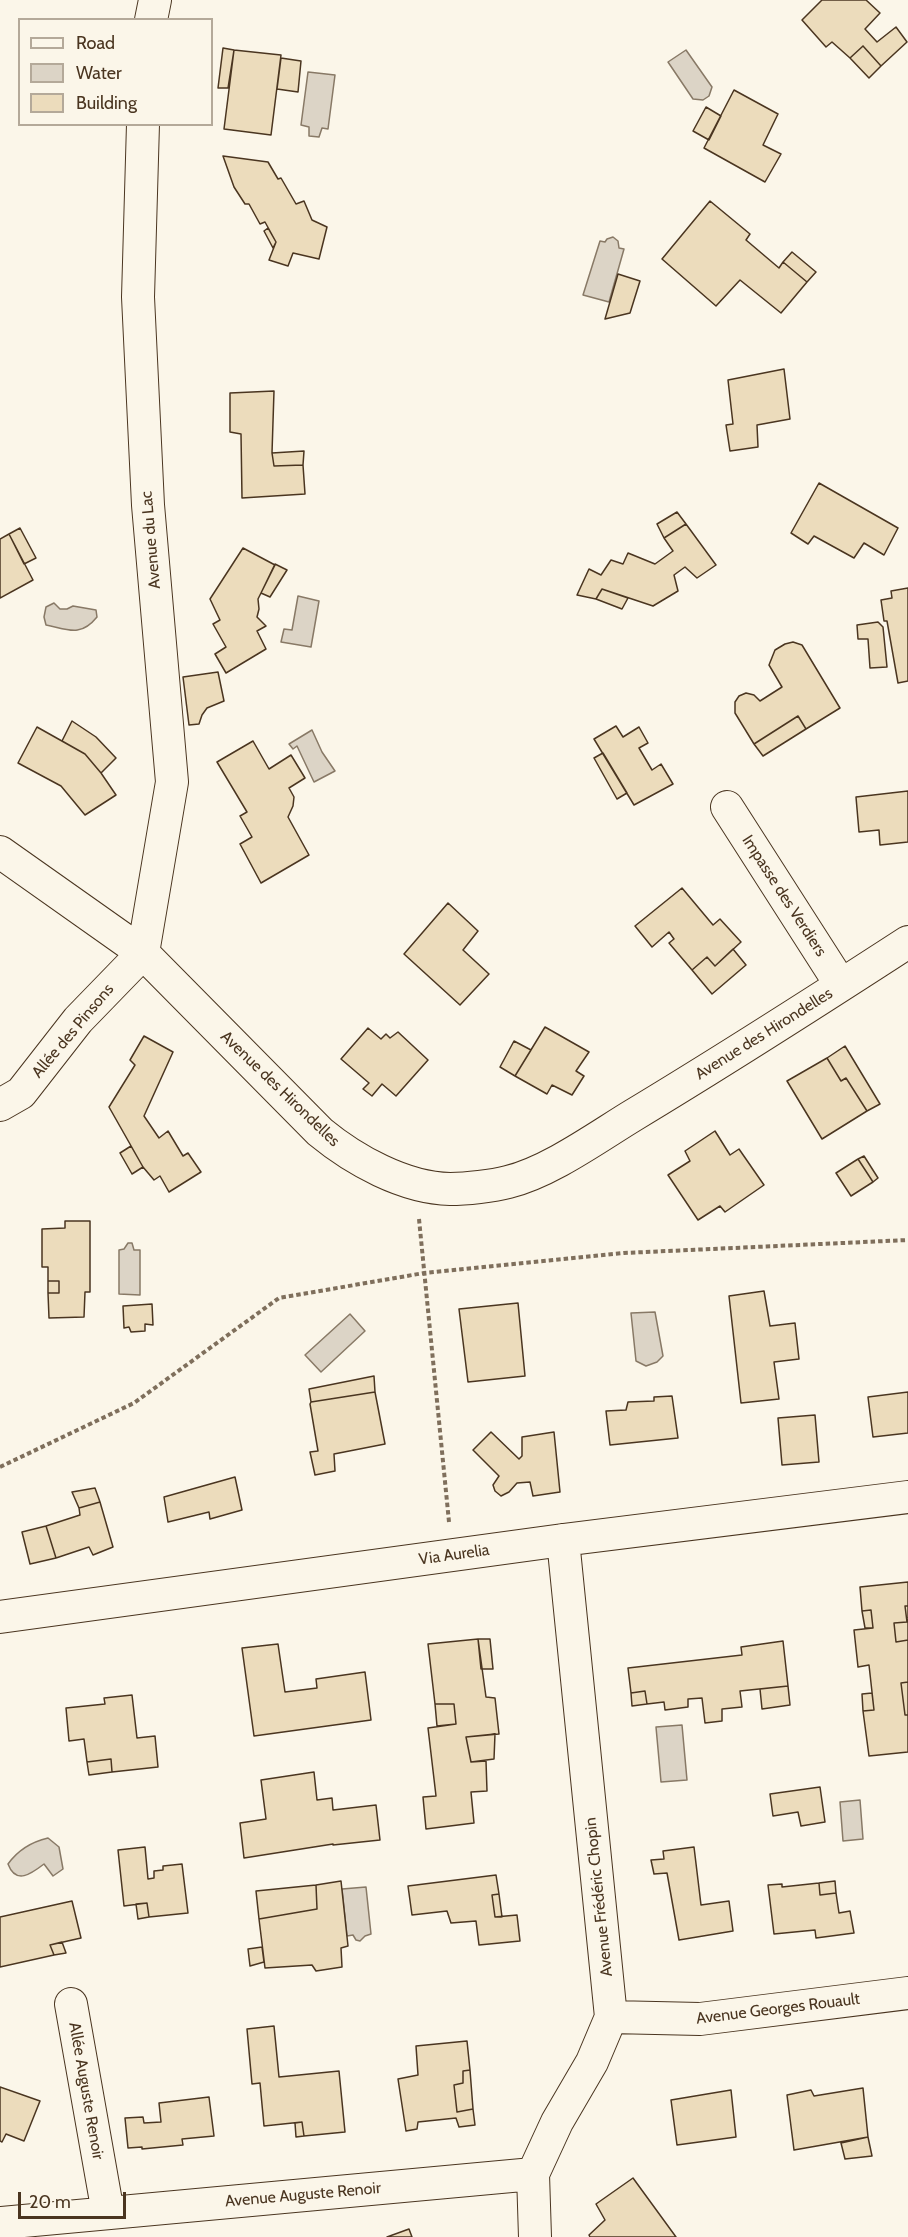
<!DOCTYPE html>
<meta charset="utf-8">
<style>
body{margin:0}
#map{position:relative;width:908px;height:2237px;overflow:hidden;background:#fbf6e9;font-family:Cabin,sans-serif}
canvas{display:block}
.legend{position:absolute;left:18px;top:18px;width:195px;height:108px;box-sizing:border-box;background:#fbf6e9;border:2px solid #b4a999;margin:0;padding:8px 10px;list-style:none;font-size:18px;color:#4a3520}
.legend li{display:flex;align-items:center;gap:12px;height:30px}
.legend b{width:30px;border:2px solid #b4a999}
.scale{position:absolute;left:18px;top:2192px;width:108px;height:27px;box-sizing:border-box;border:3px solid #4a3520;border-top:0;padding-left:8px;font-size:18px;line-height:21px;white-space:nowrap;color:#4a3520;-webkit-text-stroke:4px #fbf6e9;paint-order:stroke}
</style>
<div id="map">
<canvas width="908" height="2237"></canvas>
<ul class="legend">
<li><b style="height:8px;background:#fbf6e9"></b>Road</li>
<li><b style="height:16px;background:#dcd4c6"></b>Water</li>
<li><b style="height:16px;background:#ecdcbc"></b>Building</li>
</ul>
<div class="scale">20 m</div>
</div>
<script>
const c = document.querySelector('canvas').getContext('2d');
c.lineJoin = 'round';
function paint(path, color) {
  c.fillStyle = color;
  c.fill(path, 'evenodd');
}
function strokePath(path, color, width, dash) {
  c.strokeStyle = color;
  c.lineWidth = width;
  c.lineCap = dash ? 'butt' : 'round';
  c.setLineDash(dash || []);
  c.stroke(path);
}
function drawText(font, color, halo, rows, align = 'center') {
  c.font = font + ' Cabin,sans-serif';
  c.lineWidth = 4.5;
  c.setLineDash([]);
  c.textBaseline = 'middle';
  c.strokeStyle = halo;
  c.fillStyle = color;
  for (const [text, x, y, turn = 0] of rows) {
    c.save();
    c.translate(x, y);
    c.rotate((+turn || 0) * Math.PI / 180);
    c.textAlign = isNaN(turn) ? turn : align;
    if (halo) c.strokeText(text, 0, 0);
    c.fillText(text, 0, 0);
    c.restore();
  }
}
const water = new Path2D(`
 M686,50L712,87L709,96L703,100L693,99L668,62Z
 M308,72L335,75L328,129L322,128L319,137L309,136V127L301,125Z
 M613,237L618,241L619,248L624,249L609,302L583,295L600,241L605,242L607,239Z
 M298,596L319,601L311,647L281,642L284,629L292,630Z
 M54,603L60,609H67L73,606L96,610L97,617C80,638 67,629 46,625L44,617L46,607Z
 M312,730L322,752L335,771L314,782L297,746L293,749L289,744Z
 M128,1243H132L134,1250H140V1295L119,1294V1250L124,1249Z
 M655,1312L663,1356L657,1362L646,1366L636,1361L631,1313Z
 M350,1314L365,1331L321,1372L305,1355Z
 M682,1725L687,1780L661,1782L656,1727Z
 M860,1800L863,1839L843,1841L840,1802Z
 M48,1838L59,1847L63,1869L53,1876L44,1864C31,1874 16,1885 8,1864C18,1850 31,1842 48,1838Z
 M366,1887L371,1934L365,1936L360,1941L356,1940L353,1935L347,1936L342,1889Z`);
const building = new Path2D(`
 M822,0H866L880,13L865,29L877,42L896,27L907,42L881,66L863,46L850,58L832,42L826,47L802,20Z
 M863,46L881,66L869,78L850,58Z
 M223,48L234,50L228,88H218Z
 M234,50L281,55L271,135L224,129Z
 M281,58L301,61L298,92L277,89Z
 M734,90L778,114L763,145L781,154L765,182L704,148Z
 M706,107L721,116L709,140L693,131Z
 M223,156L268,162L278,179L281,178L296,204L304,201L312,220L327,227L319,259L293,253L288,266L269,260L276,242L265,222L260,224L249,204H245L234,187Z
 M710,201L750,234L746,240L779,268L783,262L807,282L781,313L740,280L716,306L662,259Z
 M268,228L276,242L273,248L264,231Z
 M792,252L816,272L807,282L783,262Z
 M618,274L640,281L630,313L605,319Z
 M784,369L790,419L757,425L758,447L730,451L726,425L733,424L728,380Z
 M274,391L272,453L274,466L303,465L305,494L242,498L241,434L230,432V393Z
 M304,451L303,465L274,466L272,453Z
 M819,483L898,528L884,555L864,543L854,558L814,536L808,544L791,533Z
 M677,512L686,524L664,538L657,524Z
 M686,524L716,565L697,578L685,567L674,575L678,591L653,606L602,589L596,599L577,595L589,569L601,575L611,560L623,564L628,553L655,564L673,551L664,538Z
 M20,528L36,558L24,564L9,534Z
 M9,534L33,580L0,598V539Z
 M243,548L275,565L258,599L259,609L257,617L266,626L257,631L266,649L226,673L215,654L226,647L213,624L220,620L210,599Z
 M275,564L287,570L270,597L261,593Z
 M908,588V681L898,683L887,621H884L881,600L892,598L891,591Z
 M602,589L628,598L622,609L596,599Z
 M878,622L883,627L887,667L870,668L868,639H858L857,625Z
 M793,642L802,645L840,708L806,729L798,716L754,744L735,713V702L739,696L746,693L754,695L760,701L782,687L769,665L775,650L785,644Z
 M218,672L224,701L207,708L202,715L199,724L189,725L183,677Z
 M798,716L806,729L763,756L754,744Z
 M72,721L96,737L116,758L101,773L85,754L62,741Z
 M616,726L623,737L639,727L648,743L639,748L652,770L661,764L673,784L634,805L594,739Z
 M37,727L85,754L101,773L116,795L85,815L61,786L18,763Z
 M253,741L269,769L291,755L305,778L289,788L294,797L293,806L288,817L309,855L261,883L240,844L252,837L240,816L247,812L217,762Z
 M603,753L627,793L617,799L594,758Z
 M908,791V842L880,845L879,830L859,832L856,797Z
 M682,888L713,925L720,919L741,942L715,966L707,957L692,970L669,943L674,939L669,932L652,947L635,926Z
 M448,903L478,931L463,950L489,974L460,1005L404,954Z
 M733,949L746,965L712,994L692,970L707,957L715,966Z
 M545,1027L589,1052L576,1071L584,1076L572,1095L552,1085L547,1094L515,1076Z
 M368,1028L381,1039L386,1034L390,1038L398,1032L428,1060L396,1096L382,1084L372,1096L363,1089L369,1083L341,1059Z
 M144,1036L173,1052L144,1116L159,1138L168,1131L183,1156L188,1153L201,1172L169,1192L160,1176L154,1180L143,1167L109,1107L135,1065L130,1060Z
 M514,1041L531,1050L515,1076L500,1067Z
 M845,1046L880,1104L867,1111L846,1078L841,1081L827,1058Z
 M827,1058L841,1081L846,1078L867,1111L822,1139L787,1081Z
 M715,1131L730,1155L739,1149L764,1185L725,1212L720,1206L698,1220L668,1175L690,1161L685,1151Z
 M131,1146L143,1167L132,1174L120,1153Z
 M864,1156L878,1178L873,1182L858,1159Z
 M858,1159L873,1182L851,1196L836,1173Z
 M65,1221H90V1292H85L84,1317L49,1318L48,1293H59V1281H48V1267H42V1229L65,1228Z
 M48,1281H59V1293H48Z
 M764,1291L770,1326L795,1323L799,1359L774,1362L779,1399L741,1403L729,1296Z
 M518,1303L525,1376L468,1382L459,1309Z
 M152,1304L153,1325L145,1324V1331L131,1332L129,1327L124,1328L123,1306Z
 M374,1376L375,1392L311,1402L309,1389Z
 M375,1392L385,1444L334,1454L335,1471L315,1475L310,1452L318,1451L310,1404L311,1402Z
 M908,1392V1433L873,1437L868,1397Z
 M672,1396L678,1438L610,1445L606,1411L626,1410L628,1402L654,1401V1397Z
 M815,1415L819,1462L782,1465L778,1418Z
 M491,1432L519,1459L522,1456V1437L554,1432L560,1492L533,1496L530,1482L517,1483L509,1492L501,1496L495,1491L493,1485L499,1476L473,1450Z
 M235,1477L242,1510L210,1519L209,1512L168,1522L164,1497Z
 M95,1488L100,1502L79,1508L72,1492Z
 M100,1502L113,1547L93,1555L89,1547L56,1558L46,1526L80,1515L79,1508Z
 M46,1526L56,1558L30,1564L22,1532Z
 M908,1582V1606H905L907,1622L894,1623L896,1642L908,1640V1682L901,1683L905,1715H908V1752L869,1756L863,1711L874,1710L869,1665L858,1667L854,1630L873,1628L871,1610L862,1611L860,1587Z
 M905,1606H908V1640L896,1642L894,1623L907,1622Z
 M871,1610L873,1628H865L862,1611Z
 M478,1639H490L493,1669H481Z
 M478,1639L486,1697L495,1698L499,1734L466,1737L471,1762L486,1761L487,1791L471,1792L474,1823L426,1829L423,1797L436,1796L428,1728L456,1724L454,1704H435L428,1644Z
 M783,1641L788,1686L740,1691L742,1707L722,1709V1721L705,1723L702,1698L688,1699V1707L665,1710L664,1702L647,1704L645,1691L631,1693L628,1668L742,1655L741,1647Z
 M278,1644L285,1692L317,1688L316,1679L365,1672L371,1720L254,1736L242,1648Z
 M908,1682V1715H905L901,1683Z
 M788,1686L790,1705L762,1709L760,1689Z
 M645,1691L647,1704L632,1706L631,1693Z
 M872,1693L874,1710L863,1711L862,1694Z
 M132,1695L137,1738L155,1736L158,1767L112,1772L111,1759L87,1762L84,1739L69,1741L66,1708L105,1704L104,1698Z
 M435,1704H454L456,1724L437,1726Z
 M495,1734L494,1759L471,1762L466,1737Z
 M111,1759L112,1772L89,1775L87,1762Z
 M314,1772L317,1800L332,1798L333,1810L376,1805L380,1840L333,1845V1844L244,1858L240,1823L266,1819L261,1780Z
 M820,1787L825,1822L801,1826L798,1812L773,1816L770,1794Z
 M145,1847L148,1879L154,1878V1871L163,1870V1866L182,1864L188,1913L149,1917L147,1903L124,1906L118,1850Z
 M694,1847L701,1905L729,1901L733,1931L679,1940L667,1873L654,1874L651,1860L664,1859L663,1851Z
 M496,1875L499,1894L492,1895L495,1917L517,1915L520,1941L479,1945L476,1921L451,1923L447,1911L412,1915L408,1886Z
 M341,1881L348,1946L341,1948L342,1967L316,1971L312,1965L265,1968L259,1919L317,1909L316,1885Z
 M835,1881L836,1893L820,1895L819,1883Z
 M819,1883L820,1895L836,1893L839,1913L850,1911L854,1933L816,1938L815,1930L774,1934L768,1885L782,1884V1887Z
 M316,1885L317,1909L259,1919L256,1891Z
 M499,1894L502,1917H495L492,1895Z
 M72,1901L81,1938L50,1945L54,1955L0,1967V1917Z
 M147,1903L149,1917L138,1919L136,1904Z
 M62,1942L66,1953L54,1955L50,1945Z
 M262,1947L264,1962L250,1966L248,1949Z
 M274,2026L279,2077L339,2071L345,2132L304,2136L302,2122L264,2126L260,2083L252,2084L247,2029Z
 M467,2041L470,2070L463,2071V2083L454,2085L457,2112L473,2109L475,2125L459,2127L456,2118L418,2122L417,2129L406,2131L398,2079L418,2075L416,2046Z
 M470,2070L473,2109L457,2112L454,2085L463,2083V2071Z
 M0,2087L40,2101L24,2141L6,2134L2,2142L0,2141Z
 M863,2088L868,2137L794,2150L787,2095L811,2090L814,2096Z
 M731,2090L736,2137L677,2145L671,2100Z
 M209,2097L214,2136L182,2139L183,2145L142,2149V2147L128,2148L125,2118L143,2117L144,2123L161,2122L159,2103Z
 M302,2122L304,2136L296,2137L295,2123Z
 M868,2137L872,2156L845,2159L841,2143Z
 M633,2178L676,2237H590L589,2235L605,2220L596,2204Z
 M409,2229L412,2237H387Z`);
const path = new Path2D(`
 M419,1219L449,1522
 M0,1467L134,1403L279,1298L424,1273L624,1253L908,1240`);
const street = new Path2D(`
 M151,20L155,0
 M727,807L841,985
 M0,852L143,953L320,1132C354,1160 404,1188 450,1189C466,1189 493,1186 508,1182C549,1172 596,1138 632,1116C725,1060 817,1001 908,942
 M0,1105L21,1093L78,1020L143,953L172,782L148,505L138,297L143,124
 M0,1617L563,1540L908,1497
 M71,2004L108,2213
 M611,2017L700,2019L908,1993
 M2,2223L533,2174
 M535,2237L533,2174L557,2122L592,2062L611,2017L563,1540`);
const streetNames = [
 ["Avenue du Lac",151,540,-95],
 ["Impasse des Verdiers",784,896,57],
 ["Allée des Pinsons",73,1031,-50],
 ["Avenue des Hirondelles",764,1034,-32],
 ["Avenue des Hirondelles",280,1089,44],
 ["Via Aurelia",454,1555,-8],
 ["Avenue Frédéric Chopin",599,1897,-96],
 ["Avenue Georges Rouault",778,2009,-7],
 ["Allée Auguste Renoir",86,2091,80],
 ["Avenue Auguste Renoir",303,2195,-5]
];
paint(water, '#dcd4c6');
strokePath(water, '#887966', 1.5);
paint(building, '#ecdcbc');
strokePath(building, '#4a3520', 1.5);
strokePath(street, '#4a3520', 34);
strokePath(path, '#7f6f5c', 4, [4.5, 3]);
strokePath(street, '#fbf6e9', 32);
drawText('16px', '#4a3520', '#fbf6e9', streetNames);
</script>
